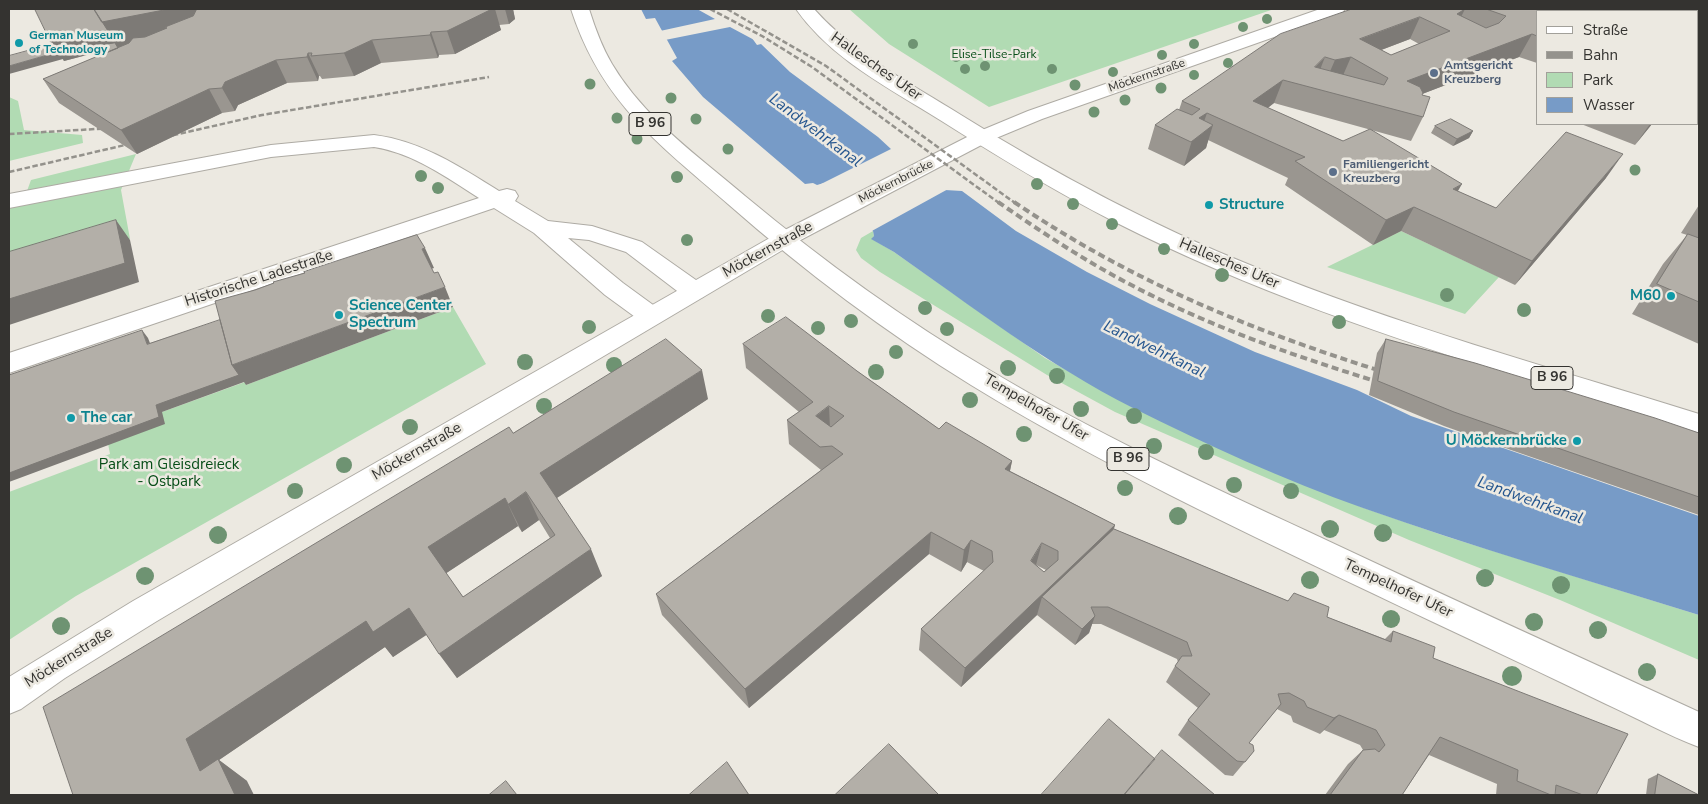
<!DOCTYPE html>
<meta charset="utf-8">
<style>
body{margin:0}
#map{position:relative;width:1708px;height:804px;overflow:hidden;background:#ece9e1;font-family:"Nunito Sans",sans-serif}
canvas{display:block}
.frame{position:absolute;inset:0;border:10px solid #343330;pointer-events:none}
.legend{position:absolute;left:1536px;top:10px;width:162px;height:115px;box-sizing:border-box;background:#ece9e1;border:1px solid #a2a09a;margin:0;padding:6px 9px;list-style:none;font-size:15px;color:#343330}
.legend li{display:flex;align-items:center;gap:10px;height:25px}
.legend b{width:25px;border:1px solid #a2a09a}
</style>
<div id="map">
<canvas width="1708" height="804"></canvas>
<div class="frame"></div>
<ul class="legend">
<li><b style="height:6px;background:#fff"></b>Straße</li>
<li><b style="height:6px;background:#94928c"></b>Bahn</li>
<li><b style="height:14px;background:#b1dbb3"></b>Park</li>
<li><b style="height:14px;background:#779bc7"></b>Wasser</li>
</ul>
</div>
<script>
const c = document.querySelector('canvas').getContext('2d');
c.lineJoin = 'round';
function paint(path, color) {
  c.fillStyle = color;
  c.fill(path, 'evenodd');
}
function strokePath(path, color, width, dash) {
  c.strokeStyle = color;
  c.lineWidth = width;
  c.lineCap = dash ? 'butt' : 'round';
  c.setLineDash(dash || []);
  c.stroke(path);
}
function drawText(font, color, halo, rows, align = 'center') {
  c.font = font + ' "Nunito Sans",sans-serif';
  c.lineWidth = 5;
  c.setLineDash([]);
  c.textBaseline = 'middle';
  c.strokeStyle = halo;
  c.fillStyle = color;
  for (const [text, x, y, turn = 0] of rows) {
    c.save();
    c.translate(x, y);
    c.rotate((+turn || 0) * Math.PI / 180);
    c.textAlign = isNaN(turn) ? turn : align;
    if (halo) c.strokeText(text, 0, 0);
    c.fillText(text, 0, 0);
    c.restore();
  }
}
const green = new Path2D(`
 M849,9H1274L989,107L889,44Z
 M1570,9H1699V54H1697V11H1577Z
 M9,97L18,101L24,130L82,135L83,143L9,161Z
 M136,154L121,190L130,239L9,277V195L27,191L31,180Z
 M873,231L874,236L872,239L894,252L1045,358L1132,407L1361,507L1448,537L1699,615V660L1560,600L1409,540L1115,412L1047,375L880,272L861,258L856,250L861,238Z
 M1401,231L1499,277L1465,314L1327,267Z
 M453,307L486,364L76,596L9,640V492L110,454L105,428L162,412L245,382L246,385Z`);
const water = new Path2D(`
 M641,9H731L757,45L761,44L790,72L878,137L891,149L945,190L962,191L1016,231L1087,272L1150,304L1255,352L1357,390L1411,416L1699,516V615C1587,580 1473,547 1363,508C1284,480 1207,445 1133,408C1048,365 971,306 894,252L871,239L874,236L873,231L824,183L817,185L813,183L805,184L703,97L672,61L677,58L655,18L646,19Z`);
const pier = new Path2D(`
 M697,9H734L758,42L730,27L665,40L660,31L715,19Z
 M893,148L946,187L950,188L870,232L823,185L815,187Z`);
const street = new Path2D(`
 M1320,9H1345L1342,13L1042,119L989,141L982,143L975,141L972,137L975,133L1028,111Z
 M374,135C421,141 459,166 499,191L507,189L515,191L518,196L515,201L548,221L592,226L642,242L703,285L706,291L703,297L694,299L685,297L626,252L589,240L568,238L623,283L660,310L664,316L660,322L651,325L642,322L605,295L534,233L494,208L9,373V353L479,198C446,177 413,153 374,147L271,157L9,208V194L271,145Z`);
const secondary = new Path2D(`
 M982,131L989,133L992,137L989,141L791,245L157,621L65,678L21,709L9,714V677L133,601L775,235L975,133Z`);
const primary = new Path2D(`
 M571,9H589C595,28 602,47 612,64C644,118 698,156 745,196C823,261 904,320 991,371C1093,432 1201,482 1309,532C1438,593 1569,652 1699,712V747C1667,735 1637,718 1606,704C1548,676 1489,648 1431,621C1276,547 1118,475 971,385C885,332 804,271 728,204C658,143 601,102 571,9Z
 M796,9H814C855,55 910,83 961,115C1054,173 1149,224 1250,265C1396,325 1549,367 1699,414V436C1644,420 1590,401 1535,383C1392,338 1249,290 1115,222C1054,191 997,156 940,120C889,88 831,59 796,9Z`);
const railFar1 = new Path2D(`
 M710,9L762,36L812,67L999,203
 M727,9L826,66L1015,203
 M9,134L114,128
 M165,137L262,115L489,77
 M9,172L138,142`);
const rail = new Path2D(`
 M998,202C1043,233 1088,263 1137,288C1216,329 1300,358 1385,384
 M1014,202C1133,282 1250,330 1387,373`);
const trees = [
 [1267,19,5],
 [1243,27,5],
 [913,44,5],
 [1194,44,5],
 [1162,55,5],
 [956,57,5],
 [1228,63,5],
 [985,66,5],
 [965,69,5],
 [1052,69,5],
 [1113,72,5],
 [1194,75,5],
 [590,84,5.5],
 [1075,85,5.5],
 [1161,88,5.5],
 [671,98,5.5],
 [1125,100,5.5],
 [1094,112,5.5],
 [617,118,5.5],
 [696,119,5.5],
 [637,139,5.5],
 [728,149,5.5],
 [1635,170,5.5],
 [421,176,6],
 [677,177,6],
 [1037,184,6],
 [438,188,6],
 [1073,204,6],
 [1112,224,6],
 [687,240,6],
 [1164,249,6],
 [1222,275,7],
 [1447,295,7],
 [925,308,7],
 [1524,310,7],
 [768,316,7],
 [851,321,7],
 [1339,322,7],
 [589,327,7],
 [818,328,7],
 [947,329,7],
 [896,352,7],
 [525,362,8],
 [614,365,8],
 [1008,368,8],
 [876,372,8],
 [1057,376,8],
 [970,400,8],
 [544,406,8],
 [1081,409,8],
 [1134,416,8],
 [410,427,8],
 [1024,434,8],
 [1154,446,8],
 [1206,452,8],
 [344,465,8],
 [1234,485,8],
 [1125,488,8],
 [295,491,8],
 [1291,491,8],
 [1178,516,9],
 [1330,529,9],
 [1383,533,9],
 [218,535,9],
 [145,576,9],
 [1485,578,9],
 [1310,580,9],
 [1561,585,9],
 [1391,619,9],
 [1534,622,9],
 [61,626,9],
 [1598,630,9],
 [1647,672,9],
 [1512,676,10]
];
const wall = new Path2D(`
 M35,9H516H513L515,19L509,24L499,25L501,30L455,54L439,55L438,58L381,63L354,76L322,79L320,76H319L318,81L287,83L238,105L235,111L222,113L137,154L59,103L43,79L106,53L105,50L64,61L51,42Z
 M1352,9H1534L1537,11V63L1519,57L1422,94L1423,117L1411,141L1274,103L1268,108L1496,208L1606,178L1515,285L1401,231L1373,245L1285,185L1288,178L1208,140L1206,148L1184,166L1148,149L1155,125L1179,110L1182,101ZM1410,39L1419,44L1391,55L1381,50Z
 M1581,124H1652L1635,145Z
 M1435,126L1473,131L1469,138L1453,146L1431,133Z
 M1699,205V344L1632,314L1663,264L1687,235L1681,233Z
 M1386,339L1699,433V515L1511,450L1444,426L1369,395L1377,353Z
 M743,344L857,371L939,429L1012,461L1010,471L1115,525L1114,529L1327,617L1385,639L1393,631L1433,658L1596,795H1496L1497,784L1429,755L1402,795H1325L1348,764L1363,750L1360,745L1324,730L1320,734L1293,722L1291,716L1277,709L1249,743L1254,751L1233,776L1225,775L1178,735L1188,720L1198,708L1166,682L1175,666L1178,662L1177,659L1101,624H1092L1089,633L1075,645L1037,615L961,687L919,650L921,629L984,571L967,562L961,572L929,554L749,708L662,615L656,594L821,470L789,444L787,420L799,412L746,368ZM1036,565L1046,570L1044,572Z
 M708,399L557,498L602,576L457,678L426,634L393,657L385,647L219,760L247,781L73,795L513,433ZM539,520L550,538L463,597L446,573L518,526L522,532Z
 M1658,774L1699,795H1646L1648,779Z`);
const shadedWall = new Path2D(`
 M95,9H204L213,25L165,27L172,39L107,52L95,33Z
 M484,9H495L501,30L455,54L447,31Z
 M505,9H516H513L515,19L509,24Z
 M1465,9L1454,31L1457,14Z
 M1420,17L1410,39L1355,60L1360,39Z
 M94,31L106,50L64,61L63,59L9,74V66L58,52L51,42Z
 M431,32L439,55L438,58L430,35Z
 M1532,34L1519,57L1396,104L1407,81Z
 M372,40L381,63L354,76L344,53Z
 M308,53L319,76L318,81L307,57Z
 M1325,57L1316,80L1315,67Z
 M1351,57L1341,80L1325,83L1335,60Z
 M276,60L287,83L238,105L235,111L222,88L225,82Z
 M1283,80L1274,103L1244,125L1253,101Z
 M209,89L222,113L137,154L121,130Z
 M1207,113L1199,136L1213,125L1206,148L1184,166L1199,118Z
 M1650,124H1652L1635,145Z
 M1473,131L1469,138L1453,146L1457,139Z
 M1623,154L1606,178L1515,285L1532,261Z
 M1462,184L1448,208L1453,189Z
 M1414,207L1401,231L1373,245L1386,220Z
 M116,220L130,240L139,282L9,325V299Z
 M425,248L434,268L431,269L422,249Z
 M445,287L453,307L246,385L244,382L162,412L165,424L9,482V473L156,405L232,365Z
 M142,330L148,338L153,351L147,344Z
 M702,370L708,399L552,501L540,473Z
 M829,406L830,429L816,416Z
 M1012,461L1007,484L1005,469Z
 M526,492L539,520L522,532L508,504Z
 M505,498L518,526L445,574L428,547Z
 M1115,525L1107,547L1042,597L1037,615L961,687L965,668Z
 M931,532L929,554L749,708L745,689Z
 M971,540L967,562L961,572L964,550Z
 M1042,543L1036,565L1031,561Z
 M591,549L602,576L457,678L439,654Z
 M409,608L428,634L393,657L385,647L219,760L247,781L254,795H234L200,771L186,739L366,621Z
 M1095,616L1089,633L1075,645L1082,629Z
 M1339,715L1320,734L1334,718Z`);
const building = new Path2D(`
 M35,9H94L108,31L95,33L94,31L51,42Z
 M94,9H169L102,22Z
 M197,9H492L447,31L431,32L430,35L372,40L344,53L311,56L312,53H308L307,57L276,60L225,82L222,88L209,89L121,130L43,79L129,43L133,38L145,37L167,28L165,27L193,16Z
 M1352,9H1465L1457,14L1486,28L1499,23L1506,16L1486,9H1534L1541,11H1537V36L1532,34L1407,81L1420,87L1423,93L1422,95L1430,97L1423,117L1283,80L1253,101L1343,141L1370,129L1462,184L1453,189L1496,208L1566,132L1623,154L1532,261L1414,207L1386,220L1295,161L1305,157L1207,113L1199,118L1213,125L1191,142L1155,125L1177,109L1192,115L1200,109L1182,101L1280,34ZM1420,17L1450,31L1391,55L1360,39ZM1325,57L1335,60L1351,57L1388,78L1384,85L1315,67Z
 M115,43L118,48L106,53L103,45Z
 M53,44L58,52L9,66V56Z
 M1451,119L1473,131L1457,139L1435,126Z
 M116,220L125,263L9,299V252Z
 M1688,234L1699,238V302L1657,284Z
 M417,235L425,248L422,249L434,273L438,272L445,287L232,365L215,301L255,290L274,283L273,282L305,273L304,272Z
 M786,317L857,371L939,429L946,422L1012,461L1005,469L1115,525L965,668L921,629L993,562L992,551L971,540L964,550L931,532L745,689L656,594L843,454L832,446L820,447L787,420L813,402L743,344ZM829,406L844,416L831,427L816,416ZM1042,543L1058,551V560L1044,572L1031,561Z
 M220,320L232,365L239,375L156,405L159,417L9,473V375L142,330L147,344Z
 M666,339L702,370L540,473L591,549L439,654L409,608L373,632L366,621L186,739L200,771L218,759L235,795H73L43,707L509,427L513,433ZM526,492L555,535L463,597L428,547L505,498L508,504Z
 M1386,339L1475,363L1655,418L1699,433V497L1523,436L1454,412L1378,381Z
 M1114,529L1288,601L1294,593L1329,607L1327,617L1391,642L1393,631L1435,647L1433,658L1628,734L1596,795H1583L1556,785L1555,795H1551L1517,781L1518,770L1440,737L1402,795H1330L1363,750L1375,749L1379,752L1385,745L1376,730L1339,715L1334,718L1307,707L1304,701L1289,693L1278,694L1281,704L1249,743L1253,745L1254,751L1245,762L1237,761L1188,720L1210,694L1175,666L1182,656H1192L1187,642L1108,607H1091L1095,616L1082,629L1042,597Z
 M1109,719L1155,759L1124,795H1041Z
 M889,744L939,795H835Z
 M1162,750L1215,795H1124Z
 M727,762L749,795H689Z
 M1658,774L1699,795H1655Z
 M506,781L517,795H489Z`);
const markers = [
 [19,43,5,"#0f9aa8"],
 [1434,73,5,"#5c6f8a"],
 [1333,172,5,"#5c6f8a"],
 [1209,205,5,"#0f9aa8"],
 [1671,296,5,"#0f9aa8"],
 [339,315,5,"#0f9aa8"],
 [71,418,5,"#0f9aa8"],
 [1577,441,5,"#0f9aa8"]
];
const farCulturenames = [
 ["German Museum",29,36],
 ["of Technology",29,50]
];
const farParknames = [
 ["Elise-Tilse-Park",994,55]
];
const farServicenames = [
 ["Amtsgericht",1444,66],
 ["Kreuzberg",1444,80],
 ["Familiengericht",1343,165],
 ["Kreuzberg",1343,179]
];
const farStreetnames = [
 ["Möckernstraße",1147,76,-19],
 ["Möckernbrücke",896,182,-27]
];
const shields = [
 [650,124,42],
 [1552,378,42],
 [1128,459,42]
];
const shieldNames = [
 ["B 96",650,124],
 ["B 96",1552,378],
 ["B 96",1128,459]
];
const streetNames = [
 ["Hallesches Ufer",876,67,35],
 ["Möckernstraße",768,250,-29],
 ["Hallesches Ufer",1229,264,23],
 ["Historische Ladestraße",259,279,-18],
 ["Tempelhofer Ufer",1036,408,30],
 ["Möckernstraße",417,452,-30],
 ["Tempelhofer Ufer",1398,589,25],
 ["Möckernstraße",69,658,-32]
];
const cultureNames = [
 ["Structure",1219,205],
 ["M60",1661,296,"right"],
 ["Science Center",349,306],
 ["Spectrum",349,323],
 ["The car",81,418],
 ["U Möckernbrücke",1567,441,"right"]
];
const parkNames = [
 ["Park am Gleisdreieck",169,465],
 ["- Ostpark",169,482]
];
const waterNames = [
 ["Landwehrkanal",815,131,37],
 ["Landwehrkanal",1154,350,26],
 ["Landwehrkanal",1530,501,20]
];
paint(green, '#b1dbb3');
paint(water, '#779bc7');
paint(pier, '#ece9e1');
strokePath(street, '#aeaba4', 2);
strokePath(secondary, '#aeaba4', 2);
strokePath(primary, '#aeaba4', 2);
paint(street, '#fff');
paint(secondary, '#fff');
paint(primary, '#fff');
strokePath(railFar1, '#94928c', 2.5, [5.5, 2.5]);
strokePath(rail, '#94928c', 4, [7, 4]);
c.fillStyle = '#6e9372';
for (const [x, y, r] of trees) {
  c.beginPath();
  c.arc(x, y, r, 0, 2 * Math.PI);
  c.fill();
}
paint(wall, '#9a9690');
paint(shadedWall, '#7d7a76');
paint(building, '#b3afa8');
strokePath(building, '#7d7a76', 1);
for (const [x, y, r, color] of markers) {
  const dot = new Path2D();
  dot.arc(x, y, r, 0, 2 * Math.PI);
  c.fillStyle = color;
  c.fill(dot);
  strokePath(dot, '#ece9e1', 2);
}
drawText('bold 12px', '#0d838f', '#ece9e1', farCulturenames, 'left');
drawText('12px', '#064d17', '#ece9e1', farParknames);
drawText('bold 12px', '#4e5e75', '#ece9e1', farServicenames, 'left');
drawText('12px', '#343330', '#ece9e1', farStreetnames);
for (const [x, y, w] of shields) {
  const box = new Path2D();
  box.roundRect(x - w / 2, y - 11.5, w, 23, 4);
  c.fillStyle = '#ece9e1';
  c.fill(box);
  strokePath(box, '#343330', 1);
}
drawText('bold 14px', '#343330', null, shieldNames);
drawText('15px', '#343330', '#ece9e1', streetNames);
drawText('bold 15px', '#0d838f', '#ece9e1', cultureNames, 'left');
drawText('15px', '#064d17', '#ece9e1', parkNames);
drawText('italic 16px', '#24558e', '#ece9e1', waterNames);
</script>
